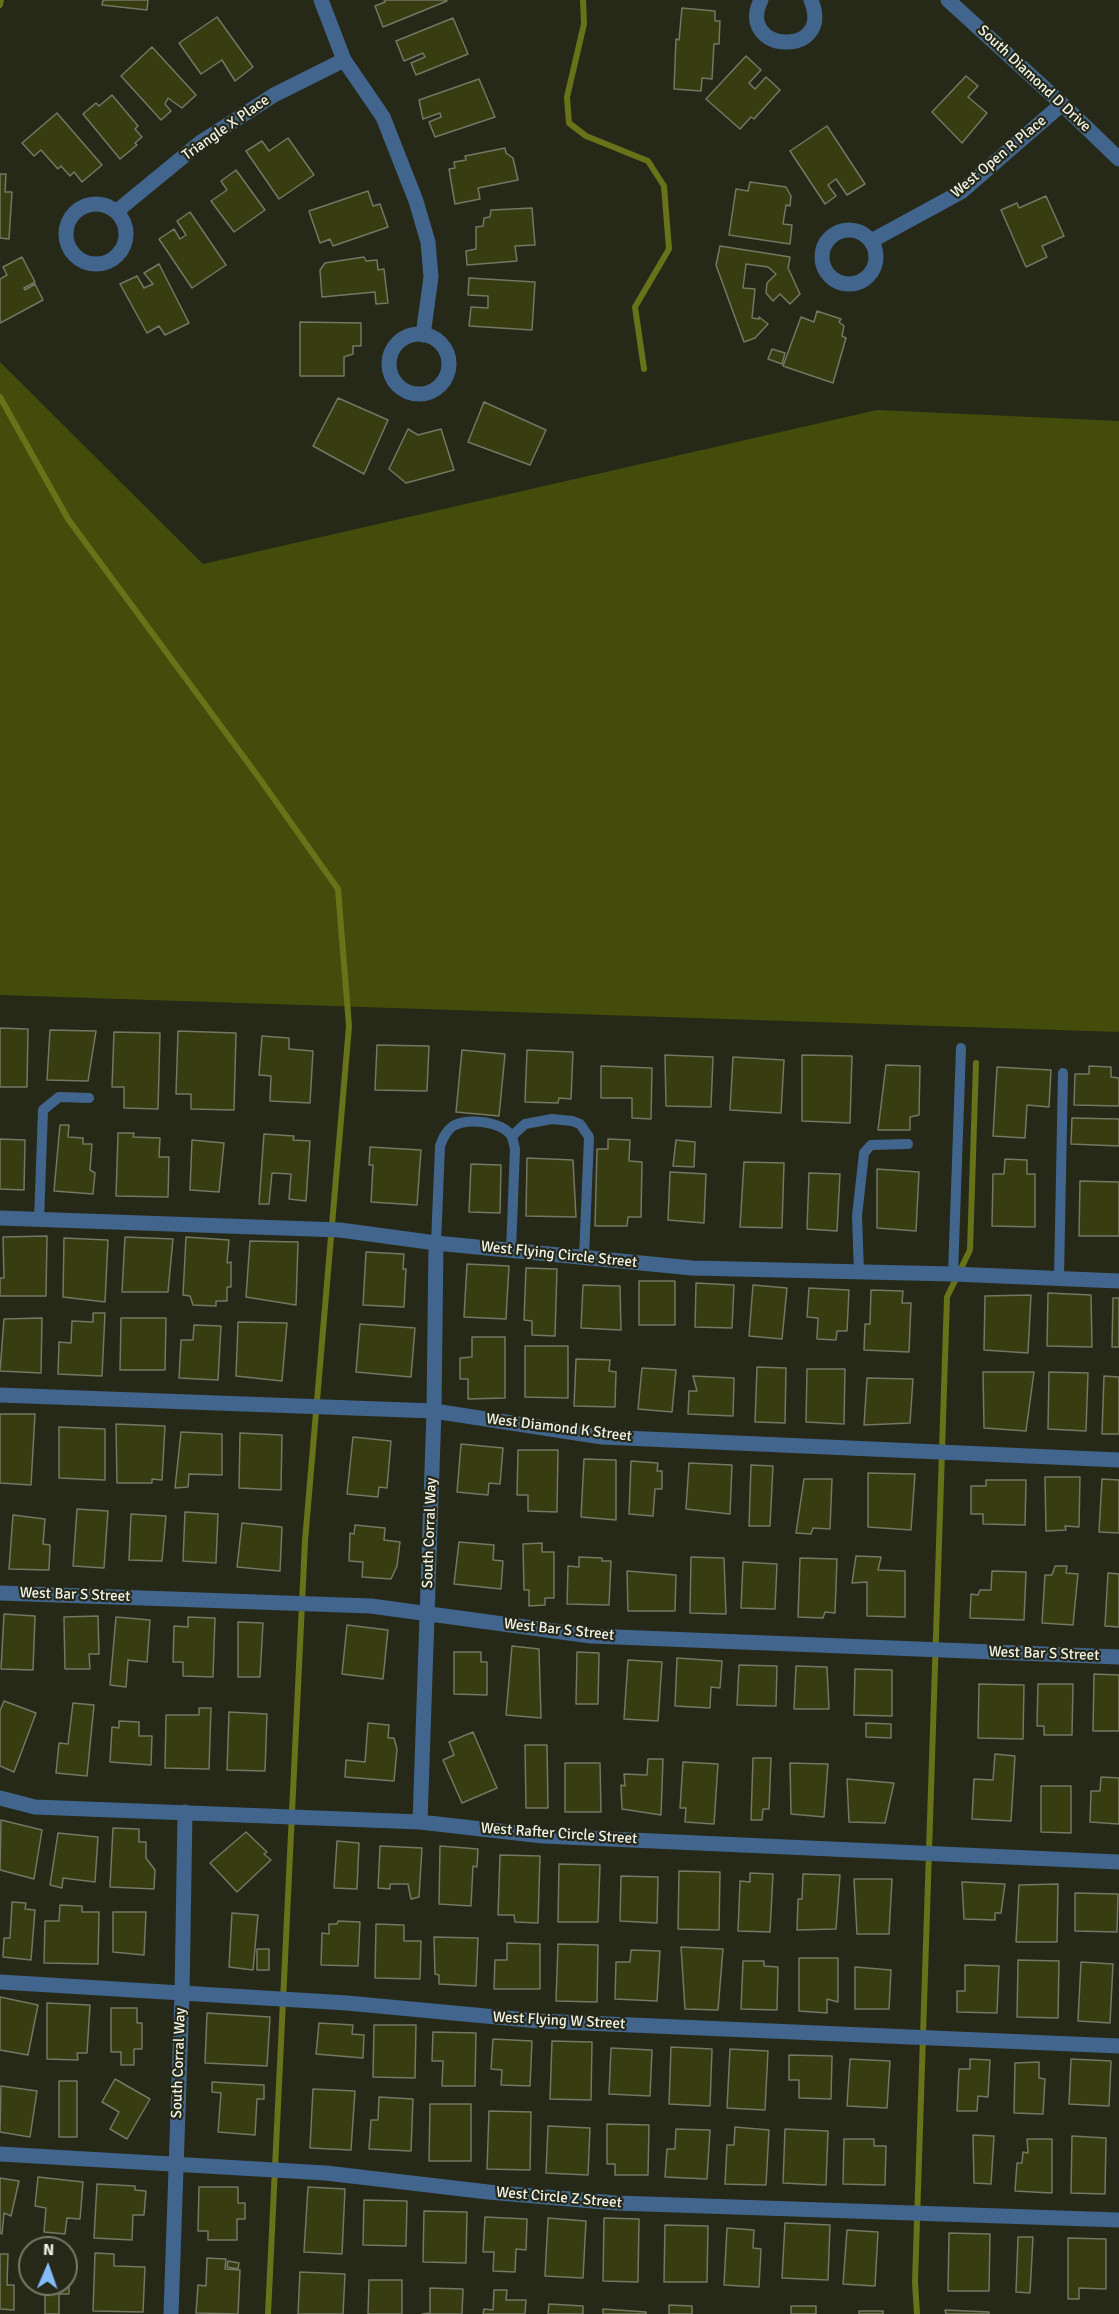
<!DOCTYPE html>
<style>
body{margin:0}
#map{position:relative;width:1119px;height:2314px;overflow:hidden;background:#262917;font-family:Signika,sans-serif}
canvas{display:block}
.north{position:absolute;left:18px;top:2236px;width:60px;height:60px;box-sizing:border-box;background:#262917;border:2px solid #777a6a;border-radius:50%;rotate:2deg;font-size:16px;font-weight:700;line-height:24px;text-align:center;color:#f0f3e7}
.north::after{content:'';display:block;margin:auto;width:21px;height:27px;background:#84bcfb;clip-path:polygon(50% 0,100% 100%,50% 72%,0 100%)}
</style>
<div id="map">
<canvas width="1119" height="2314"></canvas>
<div class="north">N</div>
</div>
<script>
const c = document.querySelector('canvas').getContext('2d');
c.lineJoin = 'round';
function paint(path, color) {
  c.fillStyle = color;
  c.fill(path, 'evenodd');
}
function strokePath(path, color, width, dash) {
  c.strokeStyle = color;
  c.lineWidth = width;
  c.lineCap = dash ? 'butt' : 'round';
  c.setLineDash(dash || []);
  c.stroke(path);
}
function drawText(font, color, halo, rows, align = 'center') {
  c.font = font + ' Signika,sans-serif';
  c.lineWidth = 4.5;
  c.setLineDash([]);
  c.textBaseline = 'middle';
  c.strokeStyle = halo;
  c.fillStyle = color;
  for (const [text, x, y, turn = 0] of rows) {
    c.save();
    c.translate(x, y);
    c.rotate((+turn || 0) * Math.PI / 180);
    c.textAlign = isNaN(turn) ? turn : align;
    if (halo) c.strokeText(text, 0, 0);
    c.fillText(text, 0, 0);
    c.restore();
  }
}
const green = new Path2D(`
 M0,362L203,564L877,410L1119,421V1032L0,995Z`);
const stream = new Path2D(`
 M583,0L584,24L567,97L569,123L586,136L648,161L664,186L669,249L635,307L644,369
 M0,5L1,0
 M0,397L68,519L257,775L338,889L349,1026L305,1541L268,2314
 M917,2314L915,2282L947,1297L970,1250L976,1063`);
const building = new Path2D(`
 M103,0H148L147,10L102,5Z
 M384,0H446L447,1L383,27L375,6L385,2Z
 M682,8L715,11V21H720L719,44H714L712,79L702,78L701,91L674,89L676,39L679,40Z
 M217,17L253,67L235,81L222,60L201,74L179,43Z
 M453,18L468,54L416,75L411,63L425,57L423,53L404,61L396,41Z
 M152,47L196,95L182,108L168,98L165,104L171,111L161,120L121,76Z
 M746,56L761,70L749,83L755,89L766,77L780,90L754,119L751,117L740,129L706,99Z
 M966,76L978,86L968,97L987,113L962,143L932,112Z
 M479,79L495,117L435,137L429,122L441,117L440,113L423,119L419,100Z
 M112,95L138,126L135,129L142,137L135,143L137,145L120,159L83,114L96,103L99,106Z
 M57,113L102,165L82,182L74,172L70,176L61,166L58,169L41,150L34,156L22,143Z
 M827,126L865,184L847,195L836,179L828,185L836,196L825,204L790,151Z
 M288,138L314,175L279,199L246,151L262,141L269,151Z
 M505,148L506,153L513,158L518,180L478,188L480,199L455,204L449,169L455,168L454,162L466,160L465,156Z
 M236,170L265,210L234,232L211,201L227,190L221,181Z
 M0,174H6L5,192H12L9,239L0,238Z
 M750,182L786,187L791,196L790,206L786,205L783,224L792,225L790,244L729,235L736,189L748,191Z
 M368,191L373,206L380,204L388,227L333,246L330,239L320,243L309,211Z
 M1046,196L1064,236L1042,246L1047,257L1026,267L1001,210L1017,203L1019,208Z
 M532,208L535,245L515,246L517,261L467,265L466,251L476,249V227L483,226L484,218L490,217L491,210Z
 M190,212L226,265L192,288L159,239L174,229L180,239L186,235L177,221Z
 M720,246L790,257L788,268L800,294L790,304L780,294L773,301L766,293L767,283L776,274L768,267L746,264L743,288L755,289L752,318L759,319V317L768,324L755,338L744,342L716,265Z
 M22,257L35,282L24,288L25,290L35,284L43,300L0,323V279L7,275L3,267Z
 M364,257L366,261L377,260L378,270L384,269L388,303L376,304L375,292L322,297L320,270L325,263Z
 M159,264L189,323L165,335L159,326L147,333L120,284L137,276L144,288L153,284L144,273Z
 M469,278L535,282L532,330L469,326L471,307L488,308V296L468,295Z
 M817,311L841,319L839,322L844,326L842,336L846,338L833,383L783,366L801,317L814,322Z
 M300,322L361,323V346H353V354L344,357V376H300Z
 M772,349L785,353L782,364L768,359Z
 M338,398L388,420L364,474L313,446Z
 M484,402L546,430L530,465L468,442Z
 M408,429L418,435L441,429L454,470L406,483L389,469Z
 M0,1028L28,1029L27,1087H0Z
 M50,1030L96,1031L88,1081L47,1080Z
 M178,1031L236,1033L234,1110L191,1109V1094H176Z
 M114,1032L160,1033L158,1109L124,1108V1087H112Z
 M262,1036L289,1038V1049L313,1051L310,1103L270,1101L271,1076L259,1075Z
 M377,1045L429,1046L427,1091L375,1090Z
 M462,1050L505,1054L499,1116L456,1112Z
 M527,1050L573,1052L571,1099L559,1098L558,1103L525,1102Z
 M665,1055L713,1057L711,1107L666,1106Z
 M802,1055L852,1056L850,1123L802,1121Z
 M733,1057L784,1060L781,1113L730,1110Z
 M886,1065L920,1066L919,1115L910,1117V1130H878Z
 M601,1066L652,1068L651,1119L632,1118V1098H601Z
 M1089,1066L1111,1067V1077L1119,1078V1106L1074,1105L1075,1074H1089Z
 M997,1067L1051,1070L1049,1107L1027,1105L1025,1138L993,1136Z
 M1072,1118L1119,1119V1146L1071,1144Z
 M60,1125H69L68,1137L83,1138V1144H92L90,1170L95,1173L93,1194L54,1191Z
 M118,1133H134L133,1137L160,1138L159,1157H169L168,1197L116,1196Z
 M264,1134L294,1136L293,1140L310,1141L306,1201L289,1199L291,1174L272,1173L269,1204H259Z
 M0,1139L25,1140L24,1190L0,1189Z
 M608,1139L630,1140L629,1161L642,1162L641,1217H628L627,1226H595L597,1149H608Z
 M192,1140L224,1143L219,1192L190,1190Z
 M676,1140L695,1142L694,1167L673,1166Z
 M370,1147L421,1150L417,1205L371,1202L373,1165H369Z
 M527,1158L573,1160L576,1217L526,1216Z
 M1005,1159L1027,1160V1174H1035V1227L992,1226L993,1174H1004Z
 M744,1162L784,1163L782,1228L740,1227Z
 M471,1164L501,1165L500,1213L469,1212Z
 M877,1169L919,1172L916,1231L877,1228Z
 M670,1172L706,1174L704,1223L668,1220Z
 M809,1173L840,1174L837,1231L807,1229Z
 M1080,1181L1119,1182V1236H1079Z
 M47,1236L46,1296H0V1278H4L3,1237Z
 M125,1237L173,1239L168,1292H122Z
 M186,1237L229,1240L227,1263L231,1262V1287H227V1301H216V1306L193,1305L190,1296L183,1295Z
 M64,1238L108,1240L105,1302L63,1297Z
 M250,1241L298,1242L296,1305L246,1297Z
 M366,1252L404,1254L403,1269H406L404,1307L363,1305Z
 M467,1264L509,1266L506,1319L464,1317Z
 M526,1268L557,1269L555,1336L532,1335V1321L524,1320Z
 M639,1281H675V1325H639Z
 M696,1283L734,1285L732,1328L695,1327Z
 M583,1285L620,1286L621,1330L581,1328Z
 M753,1285L787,1288L782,1339L749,1336Z
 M809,1288L849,1290L847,1331H837L836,1340L817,1339L818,1318L807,1317Z
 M871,1290L903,1291L902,1303H911L909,1352L864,1350L865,1324H870Z
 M1048,1293L1091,1295L1092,1347L1047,1346Z
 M1031,1295L1028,1353L984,1350L985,1296Z
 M1113,1298H1119V1347H1112Z
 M93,1313H105L102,1376L58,1374L59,1342L71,1343L72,1321L93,1322Z
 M42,1318L41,1373L0,1371L4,1319Z
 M121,1318H166L165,1370H120Z
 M238,1322L287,1323L282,1381L236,1376Z
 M360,1324L415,1328L411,1377L356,1372Z
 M194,1325L221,1326L218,1380L179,1378L181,1340H193Z
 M472,1337H505V1398L468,1399V1379H460V1358L472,1357Z
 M525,1346H568V1398L525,1397Z
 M576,1359L610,1360L609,1371L616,1372L615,1407L574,1406Z
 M757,1367L786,1368L785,1423L755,1422Z
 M642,1368L676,1370L672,1412L638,1409Z
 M807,1369H845L844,1424L806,1422Z
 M983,1372H1034L1026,1431L984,1428Z
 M1049,1372L1088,1373L1086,1431L1048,1429Z
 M693,1376L734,1378L733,1416L688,1414L689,1391H697Z
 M1104,1376L1119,1377V1434H1102Z
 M867,1378L913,1379L910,1423L864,1425Z
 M0,1414H35L31,1485L0,1483Z
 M116,1424L165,1426L162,1480L152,1479V1483H117Z
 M59,1427L105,1429V1480L59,1478Z
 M181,1432L222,1434V1475L189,1474L188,1487L175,1488Z
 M240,1433L282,1435L281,1490L239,1488Z
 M353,1437L391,1441L387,1488L379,1487L378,1497L347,1494Z
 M461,1444L503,1448L500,1484L489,1483L488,1495L457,1492Z
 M518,1450H558L557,1512L528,1511V1495H517Z
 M584,1459L616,1460V1520L581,1517Z
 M631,1461L658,1463L657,1471H662V1489H655L653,1516L629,1514Z
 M689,1463L732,1465L730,1514L686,1509Z
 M751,1465L773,1466L770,1526H749Z
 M868,1473L915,1474L911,1530L868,1527Z
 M1045,1477H1080L1079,1527L1065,1526L1066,1530L1046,1531Z
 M804,1479H832L830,1529L813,1528L811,1534L796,1533Z
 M1102,1479L1119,1480V1533L1099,1532Z
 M986,1480H1026L1025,1525L983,1524V1514H971V1486H986Z
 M77,1509L108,1511L104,1568L73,1566Z
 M185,1512L218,1514L216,1563L183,1561Z
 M131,1514L166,1516L162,1561L129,1560Z
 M13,1515L45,1519L43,1544L50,1545L49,1570L9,1569Z
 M242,1523L282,1527L280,1571L237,1567Z
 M355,1525L385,1528L384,1540L400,1542L397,1566L391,1579L362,1577L363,1562L349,1561L350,1533L354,1534Z
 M459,1542L494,1545L493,1560L503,1561L501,1589L454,1584Z
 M542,1543V1552H554V1598H545V1605L529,1606V1590H524L523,1544Z
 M856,1556L881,1557L878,1570L905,1571V1617L867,1616V1582L852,1583Z
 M579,1557L602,1558V1561H611L609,1605L567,1604L568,1566L579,1567Z
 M691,1557L724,1558L726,1614L690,1613Z
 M800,1558L837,1559L835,1613L825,1612L823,1618L798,1617Z
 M743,1562L777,1564L775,1609L741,1608Z
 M1055,1566H1067L1066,1573L1078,1574L1073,1625L1042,1623L1045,1575H1052Z
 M627,1571L676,1575L675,1611H628Z
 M992,1571L1026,1572L1024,1620L970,1618L971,1594L978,1595L980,1590H991Z
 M1108,1573L1119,1574V1627L1105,1626Z
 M4,1614L35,1616L33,1670L1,1669Z
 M98,1616L99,1654H89L90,1669H65L64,1617Z
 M116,1617L150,1620L147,1662L128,1660L126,1687L110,1685Z
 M188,1617L215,1618L213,1677L183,1676V1662H173L174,1626L188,1627Z
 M238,1622L263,1623L260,1677H238Z
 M347,1625L388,1630L383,1679L342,1674Z
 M512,1646L539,1649L541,1718L506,1715Z
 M454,1652H481V1662H487V1695L454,1694Z
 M577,1652L599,1653L598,1704H576Z
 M677,1658L722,1661L720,1688L711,1687L710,1708L675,1706Z
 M628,1660L662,1662L658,1721L624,1719Z
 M739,1665L777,1666L776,1706L737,1705Z
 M796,1666L827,1667L829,1709H794Z
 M855,1669L892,1670V1716L854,1715Z
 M1094,1674L1119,1675V1731H1093Z
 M979,1684L1024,1685L1023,1739L978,1738Z
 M1038,1684H1073L1072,1735H1044V1726H1037Z
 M4,1701L36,1713L14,1772L0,1766V1711Z
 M73,1703L94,1705L87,1776L56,1773L59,1743L68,1744Z
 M199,1708H211L209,1769L165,1768L166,1715H199Z
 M229,1712L267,1714L265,1771L227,1770Z
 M119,1721L139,1722V1736H152L151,1765L110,1762L112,1727L119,1728Z
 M368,1723L389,1725L388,1738H394L397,1749L394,1781L345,1777L346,1760L365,1762Z
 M866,1723L891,1724V1738L866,1737Z
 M473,1732L497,1788L462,1803L443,1760L454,1755L449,1742Z
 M525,1745H547L548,1808H526Z
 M995,1754L1015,1756L1011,1821L972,1819L974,1779L993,1780Z
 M753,1758H771L769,1809H763L762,1820H751Z
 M648,1759H663L661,1815L622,1809L621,1785L625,1786L624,1774L647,1775Z
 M683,1762L718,1764L714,1824L685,1822L686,1808H680Z
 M565,1763H600L601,1812H565Z
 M790,1763L828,1764L824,1817L791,1814Z
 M1101,1777L1119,1778V1824L1090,1822L1091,1791H1100Z
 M847,1779L894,1783L885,1823L849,1822Z
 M1041,1786H1071V1833L1041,1832Z
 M1,1820L42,1830L34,1879L0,1870Z
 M113,1828L139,1829V1842H146V1858L155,1870L154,1889L110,1887Z
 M246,1832L267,1852L264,1854L271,1860L237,1892L210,1863Z
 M58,1833L98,1837L95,1882L63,1878L62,1888L50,1885Z
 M337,1841L359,1843L357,1889L334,1888Z
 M380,1846L422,1848L419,1897L411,1899L408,1884H390V1889L378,1888Z
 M440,1846L478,1849L477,1867L473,1866L471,1906L439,1904Z
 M500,1855L540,1856L538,1923L515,1922L514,1915H498Z
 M559,1864L600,1865L598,1922H558Z
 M679,1871L720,1872L719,1930L678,1929Z
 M750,1873L773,1874L770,1932L738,1931L740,1881L750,1882Z
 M803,1874L840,1875L836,1929L797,1930L798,1899H802Z
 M621,1876L658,1877L657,1923L620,1921Z
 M854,1879H892L889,1934H857Z
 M962,1882L1005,1884L1001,1913H995V1920L964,1919Z
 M1058,1884L1057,1942H1016L1019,1885Z
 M1075,1893L1118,1894L1117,1932L1075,1931Z
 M12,1902L26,1903L25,1909L35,1910L31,1960L3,1957L4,1938H10Z
 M60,1905L82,1906V1912H99L98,1964L44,1963L45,1921H59Z
 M113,1912H146L144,1955L113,1952Z
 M232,1913L258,1915L253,1970L229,1967Z
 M338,1921L360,1922L358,1966L321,1965L322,1933L329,1934V1924H337Z
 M376,1924L404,1925V1941H421L420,1979L375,1978Z
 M434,1937L478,1938L476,1986L439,1984V1975L435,1974Z
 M507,1943L540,1944V1989H494L495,1960H507Z
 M558,1944L598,1945L597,2002L556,2001Z
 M681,1947L723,1949L718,2010L685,2009Z
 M257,1949H269V1970H257Z
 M631,1950L660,1951L657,2001L615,1999L616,1962H630Z
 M799,1958H838V2002L827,1999V2013L799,2011Z
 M1018,1960L1059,1961L1058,2018L1017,2017Z
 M743,1961H764V1966L778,1967L777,2010L741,2009Z
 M1081,1962L1113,1964L1110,2023L1078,2021Z
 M965,1965L999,1966L997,2013L957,2012V1991H965Z
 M855,1967L891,1970L889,2009H855Z
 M0,1997L38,2005L28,2055L0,2050Z
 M47,2003L90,2005L87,2053H77L78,2060L47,2059Z
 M111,2008H137V2023H142V2049H134V2065H121V2052H111Z
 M207,2013L270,2017L267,2066L205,2063Z
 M319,2023L353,2025L352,2034L364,2035L363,2058L316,2054Z
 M374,2025H416L415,2078L373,2077Z
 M433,2032L476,2033L475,2086H442L443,2061H432Z
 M493,2039L532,2041L530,2086L501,2085L502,2070L491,2069Z
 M552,2041L592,2042L591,2100L550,2099Z
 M671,2047L712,2049L710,2106L669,2104Z
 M611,2048L652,2050L650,2096L609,2094Z
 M730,2049L768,2051L765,2110L727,2108Z
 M789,2055L832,2056L831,2099L799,2098V2080H789Z
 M850,2059L890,2061L887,2108L847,2106Z
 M970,2059L990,2060L988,2097L978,2096L977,2111H957L959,2069H970Z
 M1071,2059L1111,2061L1109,2106L1069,2104Z
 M1039,2062V2078L1045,2079L1043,2114L1014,2113L1015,2063Z
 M115,2079L150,2099L127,2139L110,2129L119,2112L102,2102Z
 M59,2081H77V2137H59Z
 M212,2082L264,2085V2099H257L255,2135L218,2132L221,2093L212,2092Z
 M1,2086L37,2091L30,2137L0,2132Z
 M313,2089L355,2091L351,2150L310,2148Z
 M379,2097L413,2099L411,2151L369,2149L371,2120H378Z
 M430,2104H471V2161H429Z
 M489,2111L531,2112L530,2170L487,2169Z
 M607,2124L649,2125L648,2175H615V2164H607Z
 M548,2126L590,2128L588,2175L546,2173Z
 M735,2127L769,2130L766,2185L725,2184L727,2145H734Z
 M676,2129L710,2130L707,2179L665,2177L667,2149H675Z
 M785,2129L828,2131L826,2185L783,2183Z
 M973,2135L994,2136L991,2184L974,2183Z
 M1072,2136L1106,2138L1105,2194L1071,2193Z
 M844,2139H874V2146H886L885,2185L843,2184Z
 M1027,2139H1052V2193L1015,2191L1017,2163H1022L1023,2152L1028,2153Z
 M38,2177L83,2182L80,2219L67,2218L65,2234L44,2232L46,2208L35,2206Z
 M0,2178L19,2181L11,2216L4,2213L2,2234L0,2233Z
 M97,2184L135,2186V2190L146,2191L144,2215H133L132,2240L94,2238Z
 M199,2187H238V2203H245V2219H237V2240H208V2231H198Z
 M308,2187L345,2189L342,2254L304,2252Z
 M364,2200L407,2201L406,2246L363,2245Z
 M424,2211L467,2212L466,2263L423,2262Z
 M485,2217L527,2219L526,2250L516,2249L515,2272L493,2271L494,2252H483Z
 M548,2218L586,2221L583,2278L545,2276Z
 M604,2218L639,2219L638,2282L603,2281Z
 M785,2223L830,2225L828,2280L782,2278Z
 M665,2225L708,2226L707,2282H664Z
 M727,2228L754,2230L753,2248L761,2249L759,2287L724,2285Z
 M847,2230L878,2232L875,2286L843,2284Z
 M949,2233L990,2234L989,2291H948Z
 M1018,2237H1033L1030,2293L1016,2292Z
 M1068,2238L1106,2239V2289L1079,2288V2299H1068Z
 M95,2253L114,2254V2266L145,2267L143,2312L93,2311Z
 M0,2254H8L7,2285H14V2310L0,2309Z
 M207,2258L226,2259L225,2269L240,2270L238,2314L196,2313L198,2285L206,2286Z
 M228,2261L239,2263L238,2269L227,2267Z
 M66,2266H69V2294H59V2314H45V2284H66Z
 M300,2272L345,2274L343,2314H298Z
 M369,2280H402V2314H368Z
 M430,2288L463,2289L462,2314H422L430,2313Z
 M494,2290H507L506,2300H526L525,2314H483L484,2309L493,2310Z
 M549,2304L583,2306V2314H548Z
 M669,2305L692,2306V2314H669Z
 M791,2306H816V2314H791Z
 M603,2309L646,2312V2314H603Z
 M945,2310L989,2312V2314H946Z
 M859,2311H883V2314H859Z`);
const service = new Path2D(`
 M512,1136L525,1124L552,1119L572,1121L580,1124L589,1137L584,1257
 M39,1220L43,1110L59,1097L89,1098
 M436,1243L440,1146C443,1138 446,1131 453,1126C468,1118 500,1121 511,1135C513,1139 514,1145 515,1149L511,1250
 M859,1272L857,1216L864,1153L871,1145L908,1144
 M953,1274L961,1048
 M1059,1278L1063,1073`);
const minor = new Path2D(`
 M321,0L344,60L383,117L416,201L428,242L431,277L423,335
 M761,0C735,53 835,59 811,0
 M948,0L1062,104L1119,159
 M66 234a30 30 0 1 1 60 0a30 30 0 1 1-60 0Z
 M117,211L201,142L274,95L344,60
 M822 257a27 27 0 1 1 54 0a27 27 0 1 1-54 0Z
 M871,241L961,192L1062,104
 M389 364a30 30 0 1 1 60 0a30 30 0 1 1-60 0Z
 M0,1218L340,1230L436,1243L692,1268L953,1274L1119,1281
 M0,1395L434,1411L602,1437L1119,1460
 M0,1593L371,1606L591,1636L1119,1657
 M0,1798L35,1807L420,1822L543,1836L1119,1862
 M420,1822L434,1411L436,1243
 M0,1982L347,2003L539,2021L1119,2046
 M0,2154L326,2173L488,2192L616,2203L1119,2220
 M171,2314L182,1995L185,1812`);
const streetNames = [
 ["South Diamond D Drive",1034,79,43],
 ["Triangle X Place",226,128,-35],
 ["West Open R Place",999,157,-40],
 ["West Flying Circle Street",559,1255,6],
 ["West Diamond K Street",559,1428,7],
 ["South Corral Way",430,1533,-88],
 ["West Bar S Street",75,1595,2],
 ["West Bar S Street",559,1630,6],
 ["West Bar S Street",1044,1654,2],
 ["West Rafter Circle Street",559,1834,4],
 ["West Flying W Street",559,2021,3],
 ["South Corral Way",179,2063,-88],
 ["West Circle Z Street",559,2198,5]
];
paint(green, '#444c0b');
strokePath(stream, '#677219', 6);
paint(building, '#373d10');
strokePath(building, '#737763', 1.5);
strokePath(service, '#42658e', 10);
strokePath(minor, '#42658e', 15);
drawText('15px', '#f0f3e7', '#262917', streetNames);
</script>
